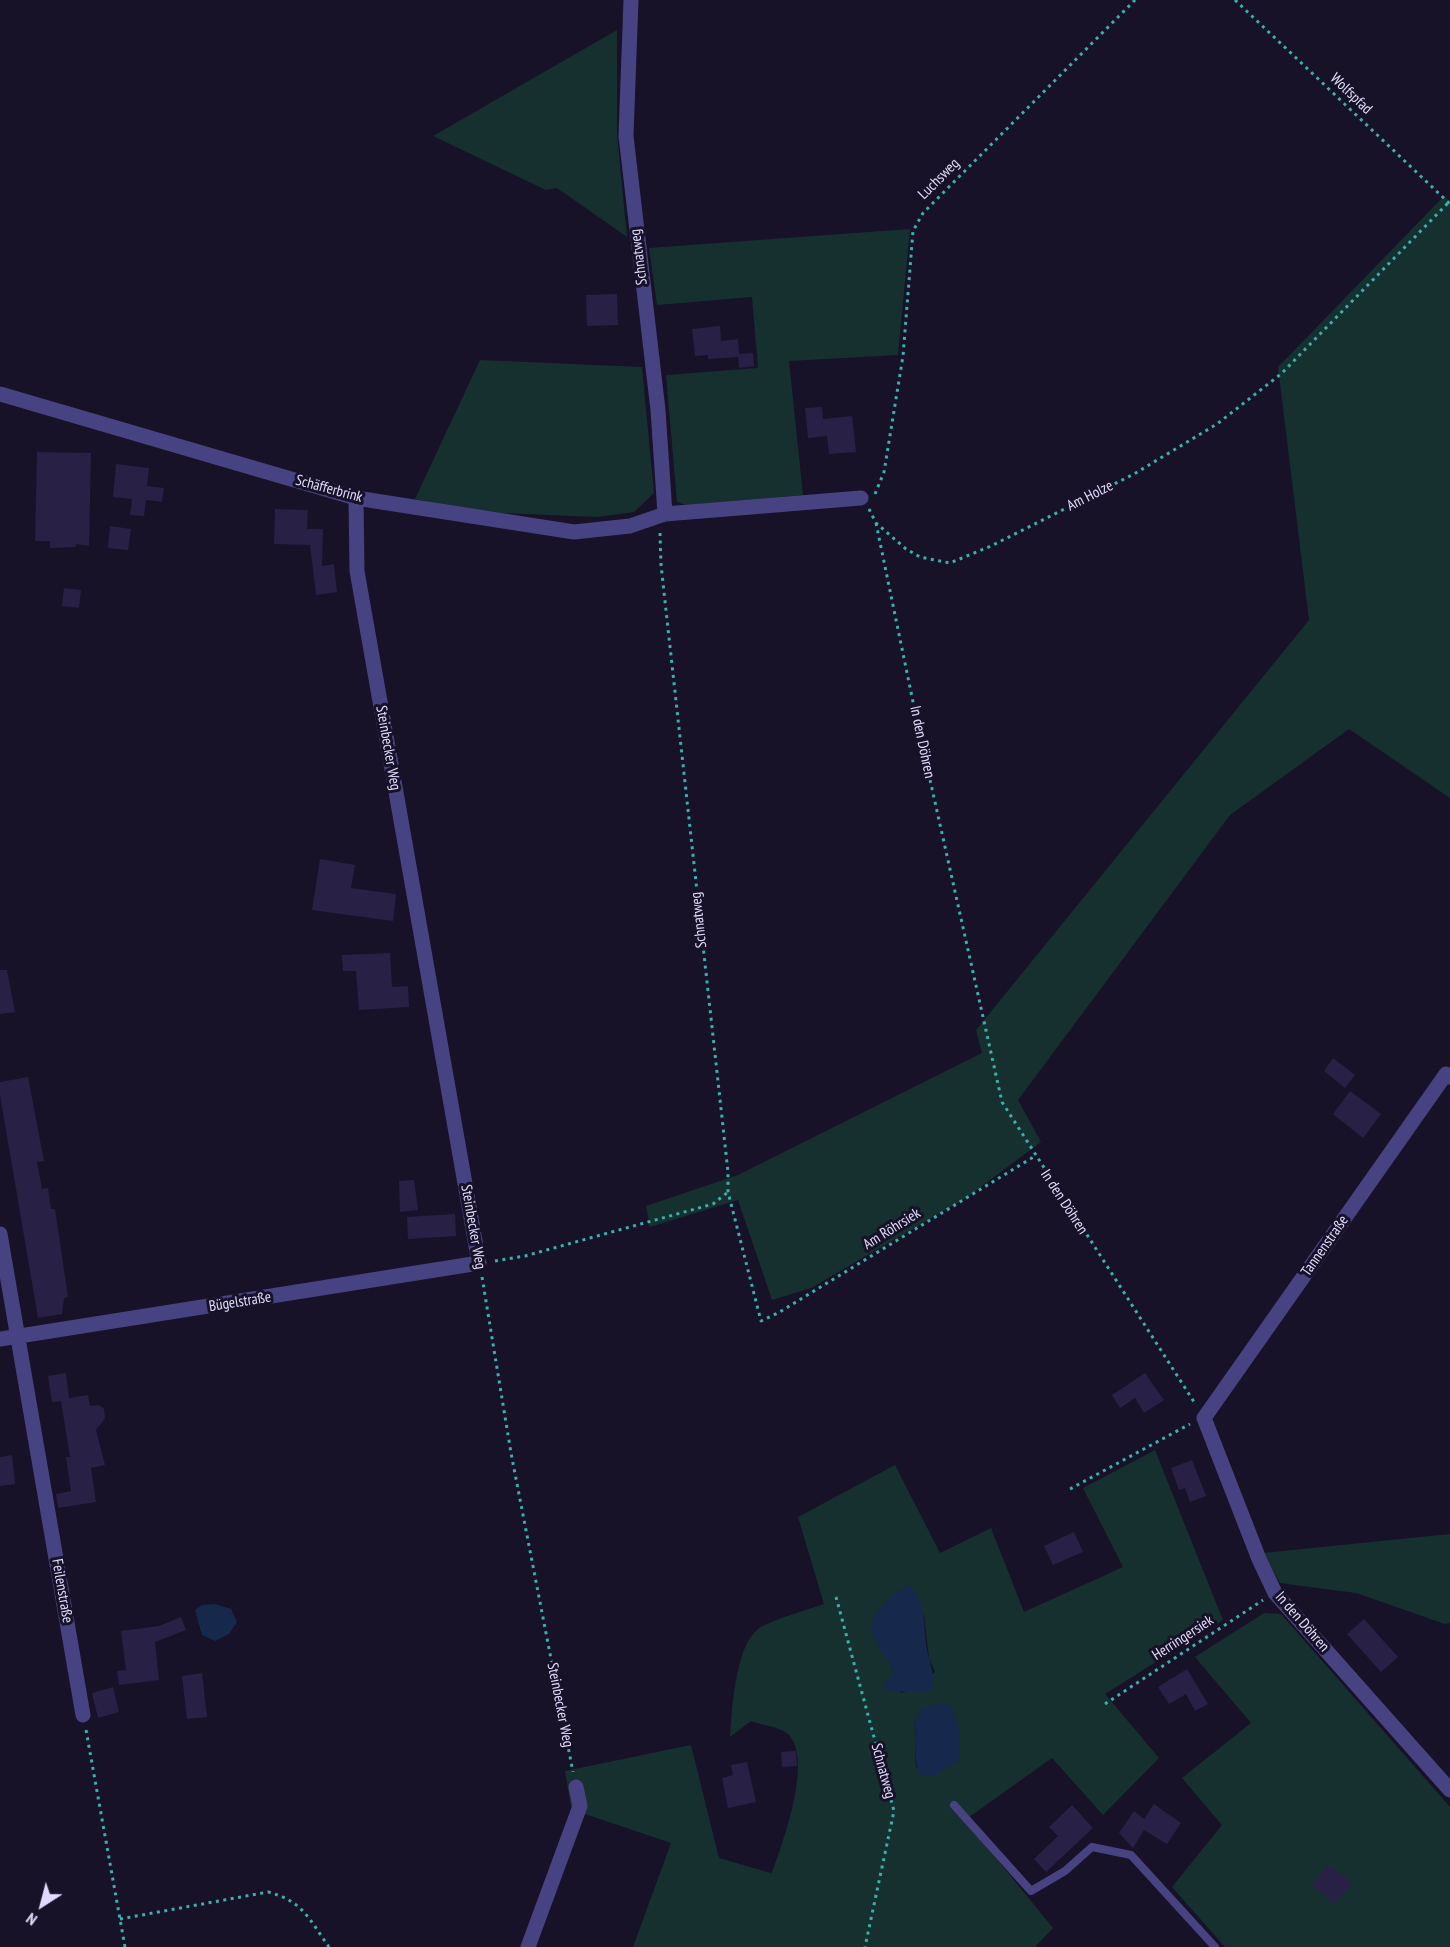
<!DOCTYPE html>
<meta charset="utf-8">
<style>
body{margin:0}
#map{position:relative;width:1450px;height:1947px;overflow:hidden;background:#171227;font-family:"PT Sans Narrow",sans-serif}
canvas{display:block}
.north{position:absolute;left:12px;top:1875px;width:60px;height:60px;-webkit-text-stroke:4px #171227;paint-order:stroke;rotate:216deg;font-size:16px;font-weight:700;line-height:24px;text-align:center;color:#e0dbfc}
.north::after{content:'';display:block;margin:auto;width:21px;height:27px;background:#e0dbfc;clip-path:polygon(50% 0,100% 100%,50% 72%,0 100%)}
</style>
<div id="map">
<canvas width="1450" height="1947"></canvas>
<div class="north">N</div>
</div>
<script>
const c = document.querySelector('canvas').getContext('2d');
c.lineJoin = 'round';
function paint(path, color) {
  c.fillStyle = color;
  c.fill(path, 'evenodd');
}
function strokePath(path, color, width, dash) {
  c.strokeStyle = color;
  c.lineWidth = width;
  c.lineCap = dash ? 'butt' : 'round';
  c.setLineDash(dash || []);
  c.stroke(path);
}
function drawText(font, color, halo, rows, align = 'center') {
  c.font = font + ' "PT Sans Narrow",sans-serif';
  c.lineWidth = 6;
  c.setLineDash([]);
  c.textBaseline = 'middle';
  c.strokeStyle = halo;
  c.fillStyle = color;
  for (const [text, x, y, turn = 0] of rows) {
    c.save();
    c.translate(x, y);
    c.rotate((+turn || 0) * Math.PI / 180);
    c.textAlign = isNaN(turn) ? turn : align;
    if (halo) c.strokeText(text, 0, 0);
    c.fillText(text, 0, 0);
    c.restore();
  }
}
const green = new Path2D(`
 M617,30V134L627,237L557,188L546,190L433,136Z
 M1444,196L1450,201V798L1349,729L1230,815L1018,1100L1041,1142L966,1198L811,1288L772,1300L738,1200L650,1227L646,1206L738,1175L982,1053L976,1030L1309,620L1278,367Z
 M910,229L898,355L789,361L803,495L686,505L677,502L666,375L758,368L752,297L657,305L649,248Z
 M480,360L642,367L654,493L634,512L597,517L477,512L415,499Z
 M1155,1450L1223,1620L1105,1694L1159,1758L1103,1815L1052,1758L965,1820L1053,1928L1035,1947H633L671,1843L585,1814L571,1807L565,1771L691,1745L719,1858L771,1873V1875C782,1845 815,1758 787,1733C779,1727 761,1725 751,1721L730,1737C732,1710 735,1647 758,1629C768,1621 809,1609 824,1604L798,1517L895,1465L940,1553L991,1528L1024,1612L1123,1567L1083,1488ZM924,1615L929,1658L935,1672L914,1689L901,1693L888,1658L872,1633ZM914,1723L937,1775L916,1767C914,1752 918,1738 914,1723Z
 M1450,1534V1623L1445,1624L1356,1593L1280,1583L1263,1553Z
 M1264,1613L1281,1614L1450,1807V1947H1225L1172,1887L1222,1825L1182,1778L1251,1723L1195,1657Z`);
const water = new Path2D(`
 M909,1585C929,1605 922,1633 929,1658C933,1674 934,1673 932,1691L888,1692L883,1684L894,1674C889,1659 879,1650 873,1636C866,1616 893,1591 909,1585Z
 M215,1604L231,1609L237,1622L229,1634L215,1641L202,1635L195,1610L202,1605Z
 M940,1703L951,1705L959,1730V1760L937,1775L921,1776C911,1758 919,1742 914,1723L921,1709Z`);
const building = new Path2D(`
 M617,294L618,325L587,326L586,295Z
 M720,326L721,341L738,339L739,354L753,353L754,366L739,368L738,357L708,359V355L695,356L692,329Z
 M822,407L823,419L852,416L856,452L829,454L827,436L808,438L805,408Z
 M37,452L91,453L89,546L76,544V547L50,548V541H35Z
 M116,464L149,468L147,486L164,488L162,502L146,500L144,516L130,515L132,499L113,497Z
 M275,509L308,510L307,529H323L322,566L334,564L337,592L316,595L310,545L274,544Z
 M110,526L131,529L128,550L108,548Z
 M64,588L81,590L79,608L62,606Z
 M320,859L355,865L351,888L396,894L393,921L312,910Z
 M390,953L392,987L408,986L409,1007L359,1010L356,971H343L342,955Z
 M0,970H7L15,1012L0,1014Z
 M1333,1058L1355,1075L1345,1088L1324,1071Z
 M28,1077L44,1161L37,1162L42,1189L48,1188L51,1209H55L68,1297L64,1298L62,1314L38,1318L0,1095V1082Z
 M1350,1091L1381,1114L1363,1138L1333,1114Z
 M414,1180L418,1210L400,1212L399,1181Z
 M455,1214L456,1236L408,1239L407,1217Z
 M66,1373L69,1398L88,1395L90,1406L99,1405L104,1409L105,1418L96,1430L105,1465L91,1468L96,1502L58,1508L56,1494L71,1491L66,1457H70L61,1401L52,1402L48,1376Z
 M1145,1373L1164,1400L1144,1413L1135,1398L1120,1408L1112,1395Z
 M12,1455L15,1484L0,1486V1457Z
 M1192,1460L1206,1496L1190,1502L1185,1488L1179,1490L1171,1468Z
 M1074,1532L1083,1552L1053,1565L1044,1546Z
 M181,1617L186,1630L155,1642L159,1680L119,1685L117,1671L126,1670L121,1631L159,1626Z
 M1364,1619L1398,1657L1381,1672L1347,1634Z
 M1187,1669L1208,1704L1195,1711L1186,1694L1169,1704L1158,1687Z
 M202,1673L207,1717L187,1719L182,1676Z
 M113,1687L119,1712L98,1718L92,1693Z
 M796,1751L797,1766L782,1767L781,1752Z
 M747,1762L756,1802L728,1808L722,1778L733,1775L731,1765Z
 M1154,1804L1181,1823L1167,1844L1144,1830L1133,1848L1119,1833L1134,1811L1144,1819Z
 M1072,1805L1093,1828L1046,1872L1034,1859L1058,1836L1049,1827Z
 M1328,1865L1353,1883L1335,1904L1312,1885Z`);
const path = new Path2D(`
 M1235,0L1450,204
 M875,494L884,472L903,356L913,231L923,213L1135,0
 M869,509L876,523L906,549L920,557L950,563L991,546L1134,474L1217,424L1281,374L1448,203
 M876,523L918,726L1002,1102L1196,1405
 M660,533L661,565L728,1172V1192L761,1321L778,1313L1035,1156
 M495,1261L525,1256L713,1204L728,1192
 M482,1277L511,1453L573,1772
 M1070,1489L1190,1424
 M836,1597L894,1811L865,1947
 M1105,1704L1263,1600
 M86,1730L125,1947
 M120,1919L268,1892C303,1901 309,1919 329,1947`);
const lane = new Path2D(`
 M954,1805L1031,1891L1065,1871L1092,1847L1131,1855L1215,1947`);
const street = new Path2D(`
 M631,0L626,136L658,410L665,514
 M0,394L356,498L574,532L630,526L665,514L861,498
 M1450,1077L1446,1074L1204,1418L1259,1559L1275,1593L1450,1790
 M0,1234L83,1715
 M0,1339L479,1263L357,571L356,498
 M528,1947L580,1806L576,1787`);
const streetNames = [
 ["Wolfspfad",1351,94,44],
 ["Luchsweg",939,179,-45],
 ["Schnatweg",639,257,-97],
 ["Schäfferbrink",329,489,15],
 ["Am Holze",1090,496,-27],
 ["In den Döhren",922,742,78],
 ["Steinbecker Weg",388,748,80],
 ["Schnatweg",699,920,-96],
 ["In den Döhren",1064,1202,57],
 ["Steinbecker Weg",473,1227,80],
 ["Am Röhrsiek",892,1229,-32],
 ["Tannenstraße",1325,1246,-55],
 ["Bügelstraße",240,1302,-9],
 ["Feilenstraße",62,1591,80],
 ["In den Döhren",1302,1622,49],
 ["Herringersiek",1183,1638,-33],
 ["Steinbecker Weg",560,1705,79],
 ["Schnatweg",883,1771,75]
];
paint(green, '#163030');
paint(water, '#16294d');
paint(building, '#292046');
strokePath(path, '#3bafad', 3, [3, 4.5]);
strokePath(lane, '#474281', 8);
strokePath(street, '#474281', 15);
drawText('15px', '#e0dbfc', '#171227', streetNames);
</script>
